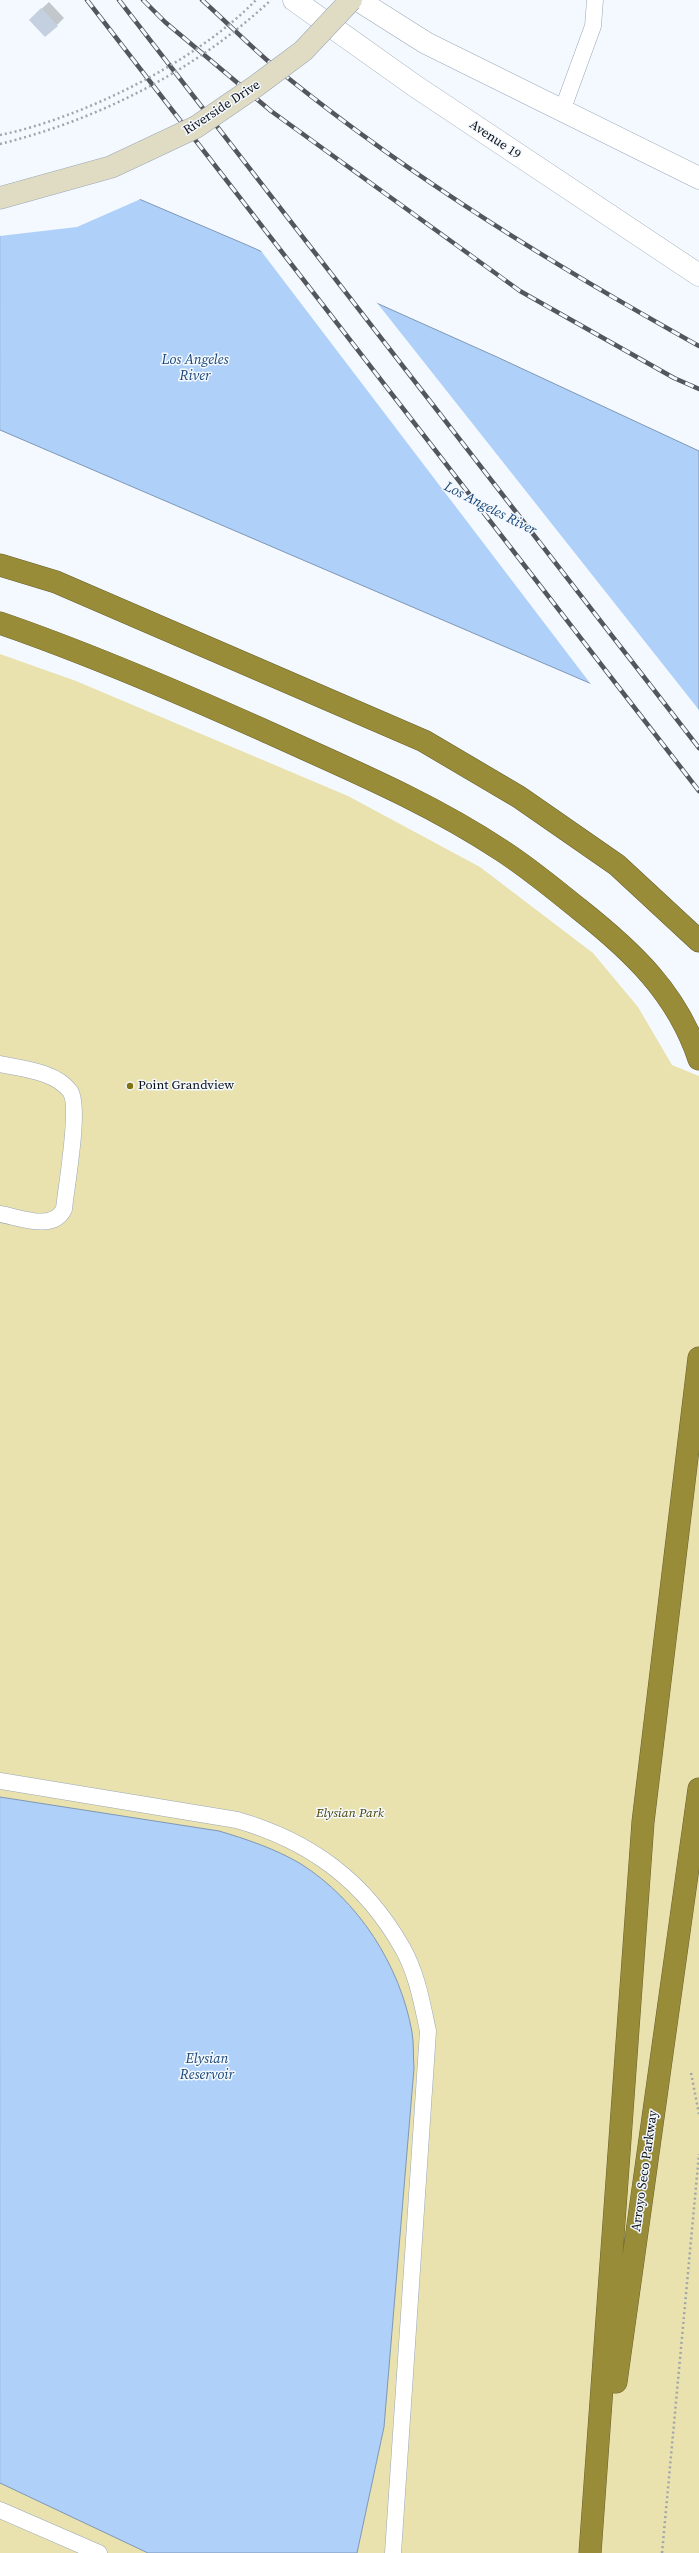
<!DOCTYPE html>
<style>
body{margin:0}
canvas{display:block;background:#f3f9ff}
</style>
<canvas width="699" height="2553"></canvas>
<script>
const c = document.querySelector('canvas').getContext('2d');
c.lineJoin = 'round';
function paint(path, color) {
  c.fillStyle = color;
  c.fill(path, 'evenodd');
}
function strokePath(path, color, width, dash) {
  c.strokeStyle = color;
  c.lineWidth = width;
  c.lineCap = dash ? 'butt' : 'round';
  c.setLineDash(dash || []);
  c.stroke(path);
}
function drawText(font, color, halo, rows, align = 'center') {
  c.font = font + ' "Source Serif 4",serif';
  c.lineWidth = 3;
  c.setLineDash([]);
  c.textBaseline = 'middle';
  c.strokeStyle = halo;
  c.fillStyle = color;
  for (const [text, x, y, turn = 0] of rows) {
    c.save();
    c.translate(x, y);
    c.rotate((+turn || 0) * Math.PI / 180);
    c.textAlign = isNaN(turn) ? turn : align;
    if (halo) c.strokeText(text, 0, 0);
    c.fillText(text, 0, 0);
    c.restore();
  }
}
const green = new Path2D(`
 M0,654L76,681L348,796L480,867L593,953L638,1007L672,1065L699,1076V2553H0Z`);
const water = new Path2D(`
 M0,124L64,167L247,245L497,357L699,451V730L0,430Z
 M0,1797L219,1831C246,1839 276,1849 301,1864C358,1900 400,1965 412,2032C414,2044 413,2056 414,2068L384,2427L357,2553H148L0,2483Z`);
const pier = new Path2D(`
 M0,122L65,165L143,198L77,227L0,236Z
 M258,247L374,299L699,710V732L593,687Z`);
const shadow = new Path2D(`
 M49,2L64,18L57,25L37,13Z`);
const building = new Path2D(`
 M41,8L58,26L45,37L29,20Z`);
const path = new Path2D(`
 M691,2073L699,2114
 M662,2553L699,2154`);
const service = new Path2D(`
 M562,111L593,26L595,0
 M0,1064C22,1069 55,1071 70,1091C81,1106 66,1187 64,1209C53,1232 19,1217 0,1214
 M0,1781L237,1820C310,1841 365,1881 403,1949C417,1974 422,2003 428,2031L393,2553
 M0,2510L99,2553`);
const tertiary = new Path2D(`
 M294,0L415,86L699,275
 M358,0L426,43L699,178`);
const secondary = new Path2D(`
 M0,198L111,167L143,152`);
const motorway = new Path2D(`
 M0,565L56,582L424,741L519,797L617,865L699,941
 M0,623C90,654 176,691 263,730C344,767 427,801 501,850C529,868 554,889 579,909C632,951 677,993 699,1059
 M616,2382L699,1789
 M590,2553L643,1822L699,1358`);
const rail = new Path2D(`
 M87,0L699,791
 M119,0L699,748
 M143,0L165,22L271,111L520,291L674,378L699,389
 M202,0C231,26 258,54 288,78C415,180 557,267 699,346`);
const pathBridge = new Path2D(`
 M0,135C83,118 197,61 256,0
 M0,144C100,119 196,70 271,0`);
const secondaryBridge = new Path2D(`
 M143,152L196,127L256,86L303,51L351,0`);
const markers = [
 [130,1086,4,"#7f7213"]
];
const streetNames = [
 ["Riverside Drive",222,108,-33],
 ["Avenue 19",495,140,34],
 ["Arroyo Seco Parkway",645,2171,-82]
];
const poiNames = [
 ["Point Grandview",138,1086]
];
const parkNames = [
 ["Elysian Park",350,1814]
];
const waterNames = [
 ["Los Angeles",195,360],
 ["River",195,376],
 ["Los Angeles River",490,509,27],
 ["Elysian",207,2059],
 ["Reservoir",207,2075]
];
paint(green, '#e9e2ae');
paint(water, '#afd0f9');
strokePath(water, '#7f97b5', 1);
paint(pier, '#f3f9ff');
paint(shadow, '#0003');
paint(building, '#c4d0e0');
strokePath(service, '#9ba7b6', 17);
strokePath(tertiary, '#9ba7b6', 23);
strokePath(secondary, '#9ba7b6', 23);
strokePath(motorway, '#68612d', 23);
strokePath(path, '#a0a6ab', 2.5, [2, 3]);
strokePath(service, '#fff', 16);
strokePath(tertiary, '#fff', 22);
strokePath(secondary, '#e0dcc4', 22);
strokePath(motorway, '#998c39', 22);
strokePath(rail, '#53575c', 4.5);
strokePath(rail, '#f3f9ff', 3, [9]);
strokePath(secondaryBridge, '#9ba7b6', 23, []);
strokePath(pathBridge, '#a0a6ab', 2.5, [2, 3]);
strokePath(secondaryBridge, '#e0dcc4', 22);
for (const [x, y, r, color] of markers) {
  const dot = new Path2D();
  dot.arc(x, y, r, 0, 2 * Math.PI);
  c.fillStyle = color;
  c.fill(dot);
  strokePath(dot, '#f3f9ff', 1.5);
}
drawText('13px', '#0e1217', '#f3f9ff', streetNames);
drawText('13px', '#0e1217', '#f3f9ff', poiNames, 'left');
drawText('italic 13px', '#4b4201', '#f3f9ff', parkNames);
drawText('italic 14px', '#174375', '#f3f9ff', waterNames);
</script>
